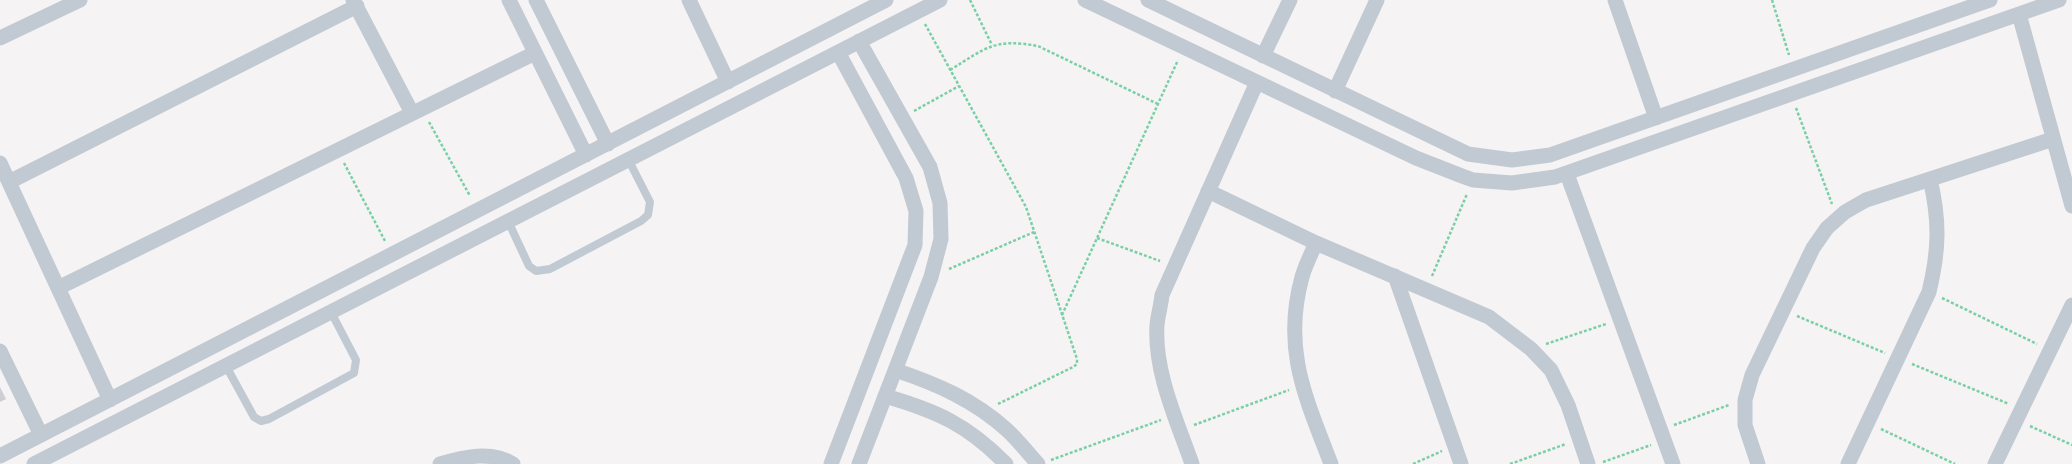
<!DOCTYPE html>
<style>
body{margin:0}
canvas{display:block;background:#f5f3f3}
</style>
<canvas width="2072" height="464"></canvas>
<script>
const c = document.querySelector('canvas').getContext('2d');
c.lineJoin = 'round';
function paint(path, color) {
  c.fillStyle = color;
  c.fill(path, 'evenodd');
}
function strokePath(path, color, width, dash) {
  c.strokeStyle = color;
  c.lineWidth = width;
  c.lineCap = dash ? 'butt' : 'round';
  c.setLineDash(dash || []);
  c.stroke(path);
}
const building = new Path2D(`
 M0,387L6,399L0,402Z`);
const path = new Path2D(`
 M970,0L992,45
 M1772,0L1789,55
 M925,24L1026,207L1077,359V364L1073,367L998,404
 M950,70C986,48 994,38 1038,46L1158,104
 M1796,108L1832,204
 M914,111L959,86
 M429,122L470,196
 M344,163L385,241
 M1097,238L1160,261
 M949,269L1034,232
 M1432,276L1467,194
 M1942,298L2037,344
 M1062,315L1178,60
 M1797,316L1885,353
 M1546,344L1606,324
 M1912,364L2009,404
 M1194,425L1289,390
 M1674,425L1729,405
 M2030,426L2072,445
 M1881,429L1955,464
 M1051,460L1161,420
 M1603,462L1651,445
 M1413,464L1442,451
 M1510,464L1566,444`);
const lane = new Path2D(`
 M508,221L529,266L536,271L550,269L641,221L648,215L650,202L628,159
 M226,366L254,417L261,421L269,419L354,373L356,360L331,312`);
const street = new Path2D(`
 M353,0L412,113
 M509,0L586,155
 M536,0L608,144
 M689,0L728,82
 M1085,0L1416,158L1462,176L1473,180L1512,183L1555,177L2059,0
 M1148,0L1468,154L1512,160L1550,155L1990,0
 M1615,0L1656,118
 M2019,14L2072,206
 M0,38L80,0
 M1263,56L1290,0
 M1335,91L1377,0
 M0,163L110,400
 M1567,174L1673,464
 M9,182L357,6
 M1208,191L1316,243L1489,317L1531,349L1551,370L1568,405L1588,464
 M1316,243C1311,254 1305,266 1302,277C1282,350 1306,398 1331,464
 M1395,276L1461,464
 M58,288L535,53
 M0,351L41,435
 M895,370C937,384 974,400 1007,430C1018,440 1028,453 1038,464
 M885,396C937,411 968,425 1006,464
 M0,456L886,0
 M34,464L940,0
 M440,464C463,457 491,450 513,464
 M831,464L915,245L916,211L906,178L838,52
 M859,464L931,277L941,239L940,203L930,167L859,41
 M1192,464C1177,421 1154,372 1157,325C1158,315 1161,305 1162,295L1257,82
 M1758,464L1745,425V400L1752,375L1813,248L1827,228L1845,212L1866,200L2053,139
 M1848,464L1929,292C1939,251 1940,221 1930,179
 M1995,464L2072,305`);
paint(building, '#cdcfd5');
strokePath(path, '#7ad0a6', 2.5, [3, 2]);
strokePath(lane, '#c1cad2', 8);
strokePath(street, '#c1cad2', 15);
</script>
